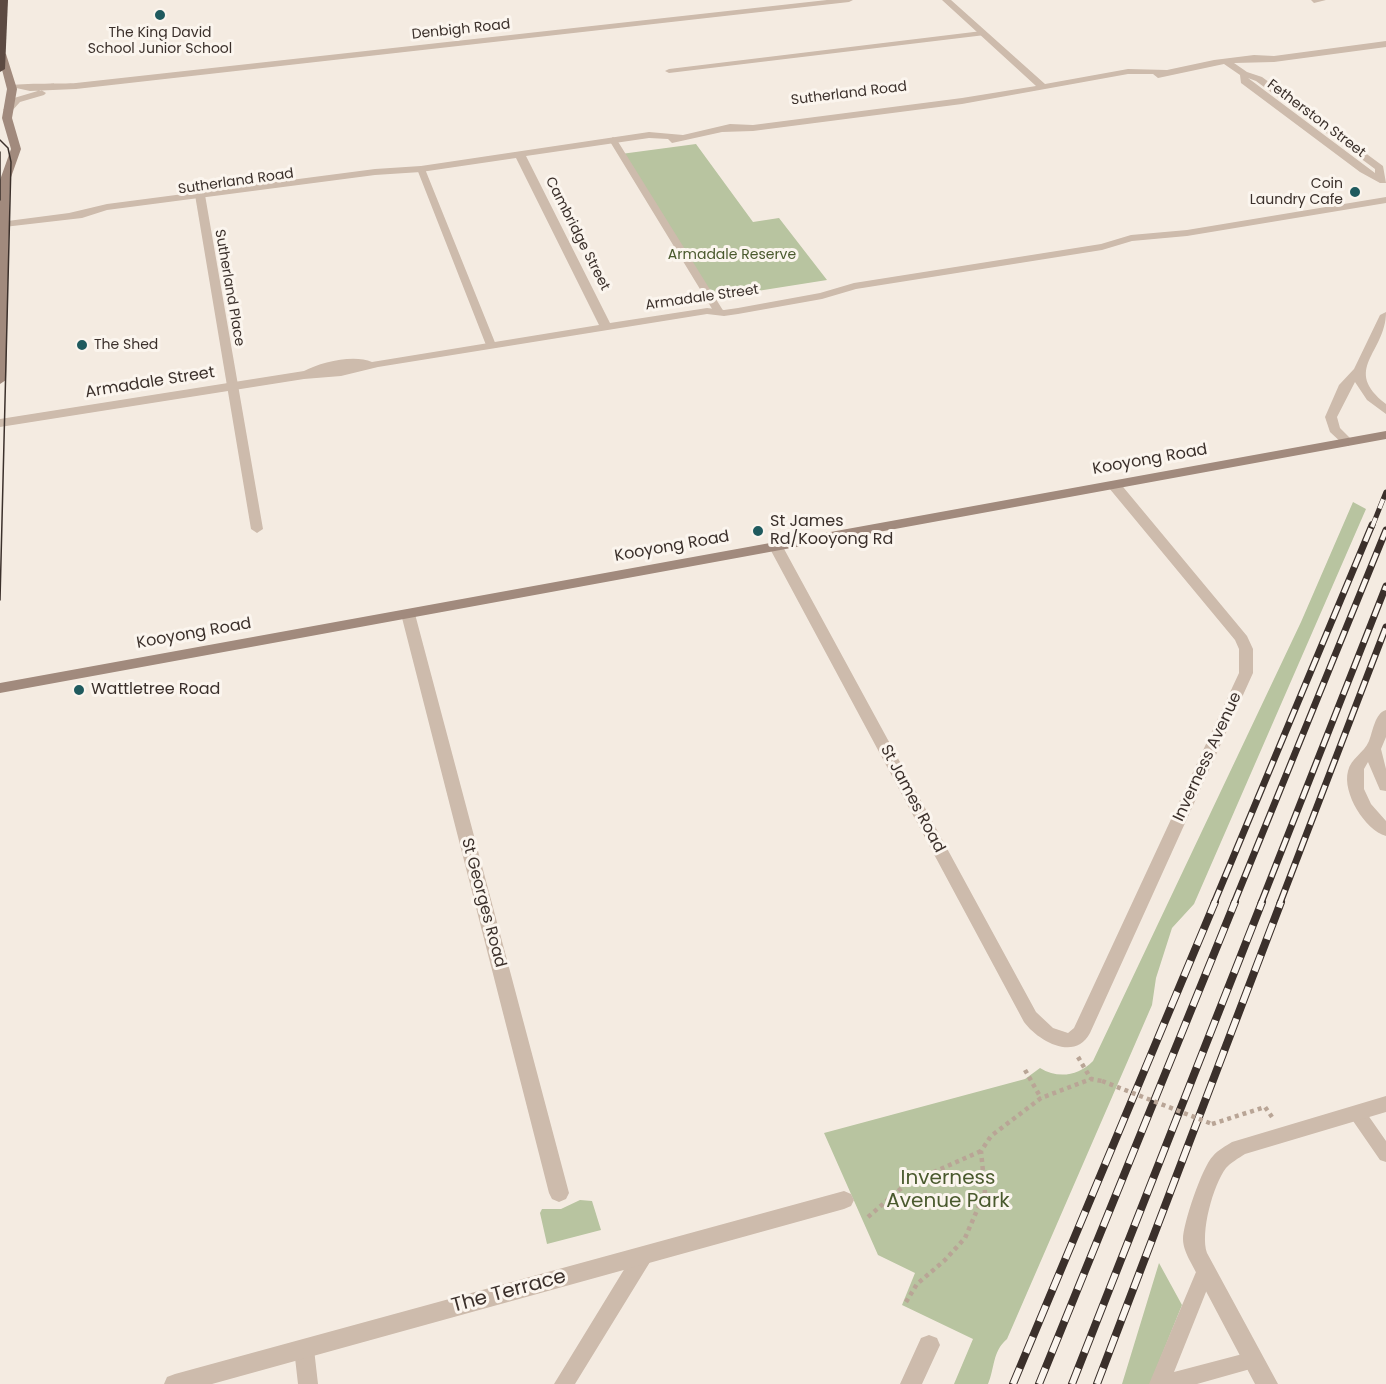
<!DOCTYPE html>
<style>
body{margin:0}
canvas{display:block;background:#f4ebe1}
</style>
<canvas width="1386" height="1384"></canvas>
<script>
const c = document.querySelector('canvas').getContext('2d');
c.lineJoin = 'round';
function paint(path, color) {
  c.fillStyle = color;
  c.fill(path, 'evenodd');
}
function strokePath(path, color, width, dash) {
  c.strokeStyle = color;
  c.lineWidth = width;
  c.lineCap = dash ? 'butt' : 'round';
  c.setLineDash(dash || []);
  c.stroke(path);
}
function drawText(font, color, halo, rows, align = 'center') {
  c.font = font + ' Poppins,sans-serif';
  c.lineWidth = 6;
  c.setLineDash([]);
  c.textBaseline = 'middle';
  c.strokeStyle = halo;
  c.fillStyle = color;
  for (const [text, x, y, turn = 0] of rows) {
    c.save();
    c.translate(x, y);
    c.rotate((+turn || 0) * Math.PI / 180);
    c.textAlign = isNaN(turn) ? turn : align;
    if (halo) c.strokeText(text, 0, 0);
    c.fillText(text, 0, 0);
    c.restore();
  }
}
const green = new Path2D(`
 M696,144L753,222L779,218L827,280L713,298L621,154Z
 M1353,502L1366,509L1194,904L1172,928L1156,978L1152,1005L1007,1339C992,1352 995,1368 988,1384H954L973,1339L902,1305L915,1273L878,1255L824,1133L1025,1079L1040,1068C1058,1079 1078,1076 1093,1061L1301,622Z
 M580,1200L592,1201L601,1230L547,1244L540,1213L542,1209H561Z
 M1159,1263L1182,1305L1150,1384H1122Z`);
const path = new Path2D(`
 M1078,1057L1091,1079
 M1025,1070L1041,1098
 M1212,1124L1265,1107L1272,1117
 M868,1217L905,1185L981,1151
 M906,1302L917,1284L945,1260L965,1238L985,1192L981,1151L991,1136L1041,1098L1091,1079L1102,1081`);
const lane = new Path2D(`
 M1311,0H1326L1314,3Z
 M982,31H985V35L669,73L665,71L669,69Z
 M613,137L617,140L724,312L723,314H715L714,312L609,140Z
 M418,167L425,169L496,345L495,347L491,348L486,345L417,169Z
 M200,192L205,195L263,529L257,533L251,529L195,195Z
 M1357,1106L1363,1108L1386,1141V1162L1380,1160L1351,1118L1348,1113L1351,1108Z
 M643,1248L650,1250L652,1256L650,1262L575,1384H554L636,1250Z
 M1205,1264L1212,1266L1214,1272L1174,1372L1254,1351L1261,1354L1264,1360L1261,1366L1197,1384H1149L1196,1272L1198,1266Z
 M304,1340L311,1343L314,1349L318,1384H298L294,1349L297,1343Z`);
const street = new Path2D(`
 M827,0H853L849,2L76,89L30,91L7,86C12,83 65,84 76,83Z
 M942,0H951L1045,84L1128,69L1167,70L1214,60L1254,55L1274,56L1386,41V47L1274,62L1234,63L1247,72L1262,77L1383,166L1386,183H1380L1360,172L1241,83L1240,75L1224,64L1158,78L1153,74H1128L962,104L753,131L722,132L672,143L668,139L649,138L526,156L610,323L707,308L724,310L738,308L820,293L854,283L1101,244L1131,235L1187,230L1386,197V203L1187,236L1132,241L1102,250L856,289L822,299L738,314L724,316L707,314L378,367L341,376L304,379L0,427V419L304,371C321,362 354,354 372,362L599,325L516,158L421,172L375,175L107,210L82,218L4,227L0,226V222L69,213L107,204L375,169L421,166L649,132L683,135L730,124L753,125L962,98L1036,86ZM1248,78L1256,81L1375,169V173Z
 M41,90L46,93L44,95L20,102L11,112L3,110L14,98Z
 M1386,312C1386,353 1341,369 1386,404V414L1367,400L1355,382L1337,417L1340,428L1354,442L1348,446L1344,445L1330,432L1325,417L1339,385L1354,369L1380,315Z
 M1114,481L1119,482L1247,636L1253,649V673L1090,1033C1075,1062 1038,1041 1024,1022L769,547L776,543L783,547L1036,1012L1053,1028L1068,1033L1074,1028L1239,673V649L1235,640L1109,488L1108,485Z
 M408,610L415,614L569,1193L566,1199L559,1202L552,1199L549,1193L401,614Z
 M1386,710V737L1381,749L1386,769V791L1380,790L1368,762L1364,769V789L1371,804L1386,821V836C1365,830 1342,793 1348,771C1351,758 1364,753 1369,741C1373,731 1375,713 1386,710Z
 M1386,1096V1112L1245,1154C1239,1158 1230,1163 1226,1168C1213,1185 1200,1233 1207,1253L1278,1384H1255L1190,1261C1187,1255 1183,1247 1183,1239C1183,1224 1202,1167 1213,1156C1218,1150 1226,1146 1232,1142Z
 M844,1191L851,1194L854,1200L851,1206L844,1209L212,1384H164L167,1377L175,1374Z
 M929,1335L937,1338L940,1345L922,1384H900L921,1338Z`);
const secondary = new Path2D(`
 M2,51L6,54L17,89L12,118L21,149L10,180L6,380L0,384V180L11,149L2,118L7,89L0,62V52Z
 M1386,431V439L0,693V683Z`);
const highway = new Path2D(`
 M0,0H8L5,69L0,72Z`);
const tram = new Path2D(`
 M0,140L8,148L11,162L0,600
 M0,152V200`);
const railFar2 = new Path2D(`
 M1372,527L1386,492`);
const railFar1 = new Path2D(`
 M1214,903L1372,525
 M1234,903L1386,530
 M1261,903L1386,586
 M1280,903L1386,627`);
const rail = new Path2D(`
 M1013,1384L1215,902
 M1039,1384L1235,902
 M1072,1384L1262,902
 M1097,1384L1281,902`);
const pathBridge = new Path2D(`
 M1102,1081L1212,1124`);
const markers = [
 [160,15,6,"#1f5a5e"],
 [1355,192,6,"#1f5a5e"],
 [82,345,6,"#1f5a5e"],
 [758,531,6,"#1f5a5e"],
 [79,690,6,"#1f5a5e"]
];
const farStreetnames = [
 ["Denbigh Road",461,30,-6],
 ["Sutherland Road",849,94,-7],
 ["Fetherston Street",1316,119,37],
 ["Sutherland Road",236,182,-8],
 ["Cambridge Street",577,234,63],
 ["Sutherland Place",229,288,80],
 ["Armadale Street",702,298,-8]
];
const farPoinames = [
 ["The King David",160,33],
 ["School Junior School",160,49],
 ["Coin",1343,184,"right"],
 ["Laundry Cafe",1343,200,"right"],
 ["The Shed",94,345,"left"]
];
const farParknames = [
 ["Armadale Reserve",732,255]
];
const streetNames = [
 ["Armadale Street",150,383,-9],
 ["Kooyong Road",1150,460,-10],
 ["Kooyong Road",672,547,-10],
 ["Kooyong Road",194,634,-10],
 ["Inverness Avenue",1208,757,-65],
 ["St James Road",912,799,62],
 ["St Georges Road",483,903,75]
];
const poiNames = [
 ["St James",770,522],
 ["Rd/Kooyong Rd",770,540],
 ["Wattletree Road",91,690]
];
const nearParknames = [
 ["Inverness",948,1179],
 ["Avenue Park",948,1202]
];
const nearStreetnames = [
 ["The Terrace",509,1292,-15]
];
paint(green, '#b8c4a0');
strokePath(path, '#b9a596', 4.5, [4, 4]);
paint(lane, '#cdbbac');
paint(street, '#cdbbac');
paint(secondary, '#a18a7d');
paint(highway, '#5c4a42');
strokePath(tram, '#3b302b', 1.5);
strokePath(railFar2, '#3b302b', 5);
strokePath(railFar1, '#3b302b', 7);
strokePath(rail, '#3b302b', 8);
strokePath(railFar2, '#fbf5ee', 4, [10]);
strokePath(railFar1, '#fbf5ee', 4.5, [14]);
strokePath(rail, '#fbf5ee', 6, [17]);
strokePath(pathBridge, '#b9a596', 4.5, [4, 4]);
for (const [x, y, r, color] of markers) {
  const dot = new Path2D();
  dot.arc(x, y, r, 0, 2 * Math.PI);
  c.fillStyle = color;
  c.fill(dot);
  strokePath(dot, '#fbf5ee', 2);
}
drawText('14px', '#3b302b', '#fbf5ee', farStreetnames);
drawText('14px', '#3b302b', '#fbf5ee', farPoinames);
drawText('14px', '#4a5a2e', '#fbf5ee', farParknames);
drawText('16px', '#3b302b', '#fbf5ee', streetNames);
drawText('16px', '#3b302b', '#fbf5ee', poiNames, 'left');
drawText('20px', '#4a5a2e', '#fbf5ee', nearParknames);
drawText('20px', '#3b302b', '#fbf5ee', nearStreetnames);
</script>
